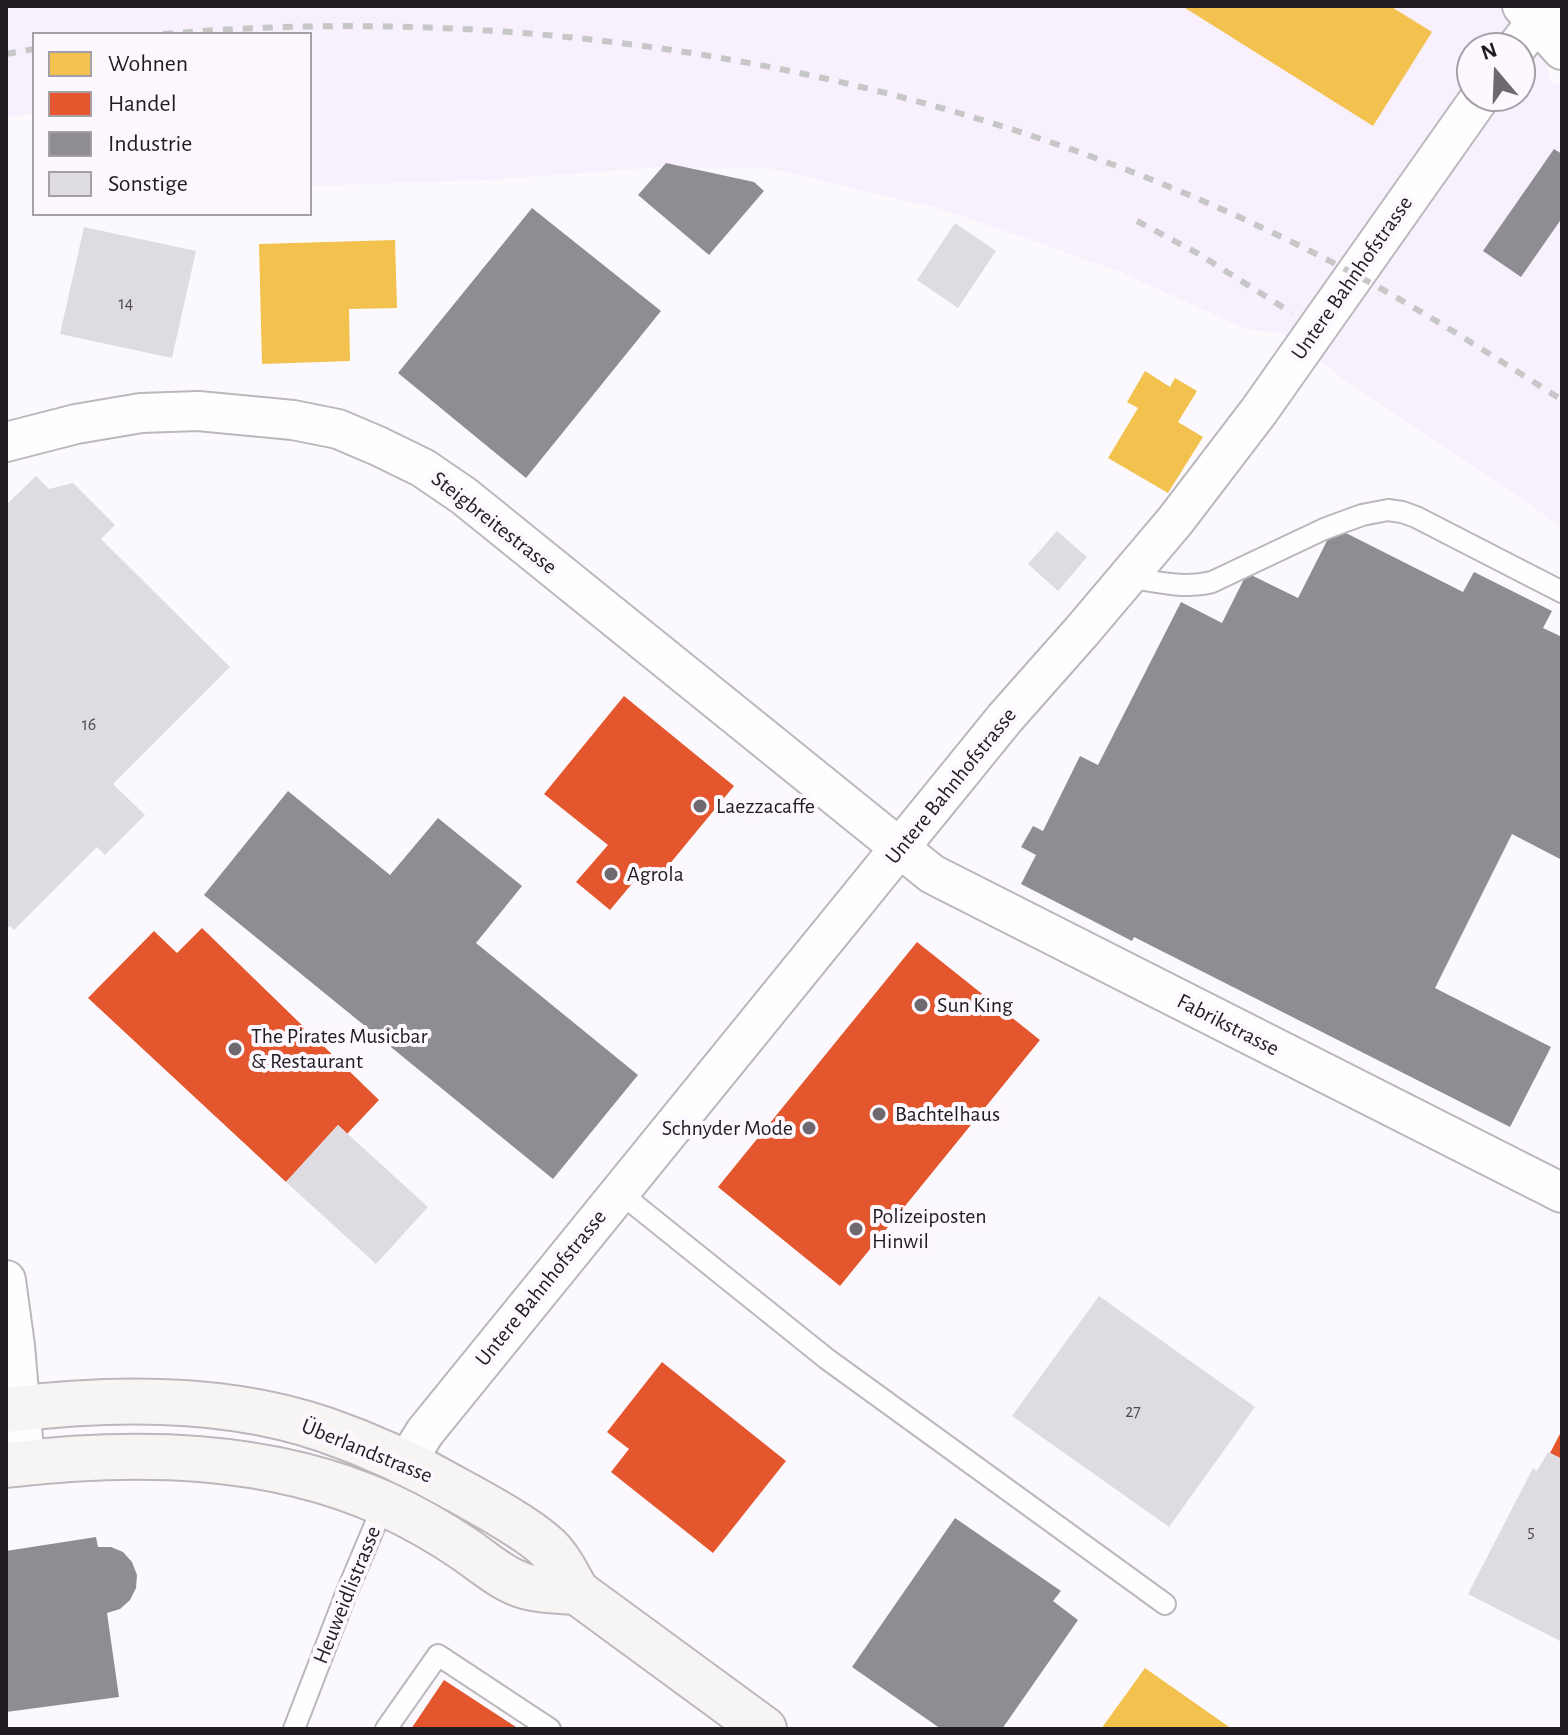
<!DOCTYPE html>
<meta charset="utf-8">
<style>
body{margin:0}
#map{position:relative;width:1568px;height:1735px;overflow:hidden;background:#fcf9fe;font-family:"Alegreya Sans",sans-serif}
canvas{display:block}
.frame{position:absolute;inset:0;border:8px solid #211c22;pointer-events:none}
.legend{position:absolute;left:32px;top:32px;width:280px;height:184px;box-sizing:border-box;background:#fdf8ff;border:2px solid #a5a0a7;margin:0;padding:10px 14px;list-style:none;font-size:24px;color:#211c22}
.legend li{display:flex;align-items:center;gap:16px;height:40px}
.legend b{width:40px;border:2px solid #a5a0a7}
.north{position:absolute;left:1456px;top:32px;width:80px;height:80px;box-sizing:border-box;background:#fdf8ff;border:2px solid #a5a0a7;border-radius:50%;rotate:341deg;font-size:22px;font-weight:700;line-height:32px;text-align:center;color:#211c22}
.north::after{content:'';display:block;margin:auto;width:28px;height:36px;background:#6e696f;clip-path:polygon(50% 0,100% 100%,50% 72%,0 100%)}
</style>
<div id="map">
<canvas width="1568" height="1735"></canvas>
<div class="frame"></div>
<ul class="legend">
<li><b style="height:22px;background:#f2c14e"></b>Wohnen</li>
<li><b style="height:22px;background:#e4572e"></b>Handel</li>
<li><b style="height:22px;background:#8d8d92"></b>Industrie</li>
<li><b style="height:22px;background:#dedce2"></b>Sonstige</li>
</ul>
<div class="north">N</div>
</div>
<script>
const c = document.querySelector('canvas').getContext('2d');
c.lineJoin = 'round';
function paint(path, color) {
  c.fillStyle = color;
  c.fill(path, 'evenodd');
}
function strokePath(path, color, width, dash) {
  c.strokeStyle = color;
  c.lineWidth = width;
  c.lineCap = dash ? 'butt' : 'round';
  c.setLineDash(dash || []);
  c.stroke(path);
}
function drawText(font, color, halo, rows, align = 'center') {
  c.font = font + ' "Alegreya Sans",sans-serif';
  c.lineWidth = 8;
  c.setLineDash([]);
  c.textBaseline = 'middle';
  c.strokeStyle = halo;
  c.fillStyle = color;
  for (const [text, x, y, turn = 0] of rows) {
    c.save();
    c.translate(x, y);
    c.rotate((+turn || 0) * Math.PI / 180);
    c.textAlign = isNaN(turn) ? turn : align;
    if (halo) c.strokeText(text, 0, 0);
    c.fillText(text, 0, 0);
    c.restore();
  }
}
const built = new Path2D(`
 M6,6H1522L1537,20L1550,81L1562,85V527L1341,377L1280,332L1248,330L1118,271L945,210L768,168L661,167L488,180L310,186V34H34V114L6,117ZM1472,48H1520V96H1472Z`);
const homes = new Path2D(`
 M1182,6H1390L1432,32L1373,126Z
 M395,240L397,308L349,309L350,361L262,364L259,244Z
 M1145,371L1170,387L1175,378L1197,391L1178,422L1203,437L1168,493L1108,458L1138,408L1127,402Z
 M1145,1668L1232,1729H1101Z`);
const shops = new Path2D(`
 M624,696L734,786L654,883L641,873L610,910L576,882L608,845L544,794Z
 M202,928L379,1100L347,1134L338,1125L286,1182L88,998L154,931L177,953Z
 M917,942L1040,1040L840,1286L718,1187Z
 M662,1362L786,1461L713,1553L611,1472L629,1449L607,1432Z
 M1562,1430V1459L1550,1453Z
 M444,1680L519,1729H411Z`);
const industry = new Path2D(`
 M1554,149L1562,154V218L1521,277L1483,251Z
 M666,163L754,182L764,191L709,255L638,195Z
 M532,208L661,311L526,478L398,373Z
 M1334,527L1463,592L1474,572L1552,611L1543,628L1562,637V860L1512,834L1435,988L1551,1047L1510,1127L1134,937L1132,941L1021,884L1036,855L1021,847L1033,826L1043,831L1080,756L1098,765L1181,602L1222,623L1247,573L1298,598Z
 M288,791L390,875L438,818L522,886L476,943L638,1075L553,1179L204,895Z
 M955,1518L1061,1591L1053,1601L1078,1620L1002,1729H941L852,1667Z
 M96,1537L98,1547H111L123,1552L132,1562L137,1575L136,1588L130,1600L120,1609L107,1613L119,1697L6,1712V1551Z`);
const building = new Path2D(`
 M955,223L996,251L958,308L917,280Z
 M84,227L196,251L172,358L60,334Z
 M36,476L49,489L73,483L115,525L101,539L230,667L113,784L145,815L105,855L97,847L14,930L10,926L6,930V505Z
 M1057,531L1087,557L1058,591L1028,564Z
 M338,1125L428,1207L376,1264L286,1182Z
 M1099,1296L1255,1407L1169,1527L1012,1416Z
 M1548,1452L1562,1459V1642L1468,1594L1533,1468L1537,1471Z`);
const lane = new Path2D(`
 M1129,577C1156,582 1184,589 1212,582L1324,529L1362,515L1388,510L1402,512L1416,517L1562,592
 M619,1192L827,1359L1165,1604
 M294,1729L346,1594L386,1499
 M386,1729L438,1655L550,1729`);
const street = new Path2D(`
 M1522,6L1562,50
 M1516,48L1548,6
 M6,442L76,424L141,413L198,411L293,420L338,429L378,446L423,468L464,496L932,874L1562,1193
 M6,1280L15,1346L25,1462
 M405,1464L425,1432L1005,718L1082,631L1175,521L1259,411L1481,96`);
const secondary = new Path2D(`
 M6,1410C110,1397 226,1395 326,1430C372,1446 417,1467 459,1491C484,1505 527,1528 547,1547C560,1559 568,1577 577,1592L764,1729
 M6,1465C133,1450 269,1451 387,1505C415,1518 441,1533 466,1550C486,1564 505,1581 528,1587C544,1591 561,1591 577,1592`);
const rail = new Path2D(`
 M163,34C562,0 969,76 1326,259C1408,301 1485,351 1562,400
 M6,54L34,49
 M1137,221L1197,253L1292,313`);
const markers = [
 [700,806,8,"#6e696f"],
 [611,874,8,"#6e696f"],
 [921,1005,8,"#6e696f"],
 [235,1049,8,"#6e696f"],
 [879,1114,8,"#6e696f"],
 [809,1128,8,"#6e696f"],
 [856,1229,8,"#6e696f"]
];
const numberNames = [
 ["14",126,304],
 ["16",89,725],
 ["27",1133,1412],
 ["5",1531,1532]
];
const streetNames = [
 ["Untere Bahnhofstrasse",1352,278,-55],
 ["Steigbreitestrasse",494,523,38],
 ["Untere Bahnhofstrasse",951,786,-51],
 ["Fabrikstrasse",1228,1025,27],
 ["Untere Bahnhofstrasse",541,1288,-51],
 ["Überlandstrasse",367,1451,22],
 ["Heuweidlistrasse",347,1595,-68]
];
const poiNames = [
 ["Laezzacaffe",716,806],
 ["Agrola",627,874],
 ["Sun King",937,1005],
 ["The Pirates Musicbar",251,1036],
 ["& Restaurant",251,1061],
 ["Bachtelhaus",895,1114],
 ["Schnyder Mode",793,1128,"right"],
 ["Polizeiposten",872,1216],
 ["Hinwil",872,1241]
];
paint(built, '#f9f0fd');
paint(homes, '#f2c14e');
paint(shops, '#e4572e');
paint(industry, '#8d8d92');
paint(building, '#dedce2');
strokePath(lane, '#bbb7bd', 24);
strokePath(street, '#bbb7bd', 42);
strokePath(secondary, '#bbb7bd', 48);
strokePath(lane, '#fffeff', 20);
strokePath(street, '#fffeff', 38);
strokePath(secondary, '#f7f5f3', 44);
strokePath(rail, '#c7c7c8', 6, [10, 10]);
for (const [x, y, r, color] of markers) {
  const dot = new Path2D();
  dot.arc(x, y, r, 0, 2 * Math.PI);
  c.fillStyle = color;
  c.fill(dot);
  strokePath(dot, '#fdf8ff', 3);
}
drawText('18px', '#504c52', null, numberNames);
drawText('22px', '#211c22', '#fdf8ff', streetNames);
drawText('22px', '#211c22', '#fdf8ff', poiNames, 'left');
</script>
